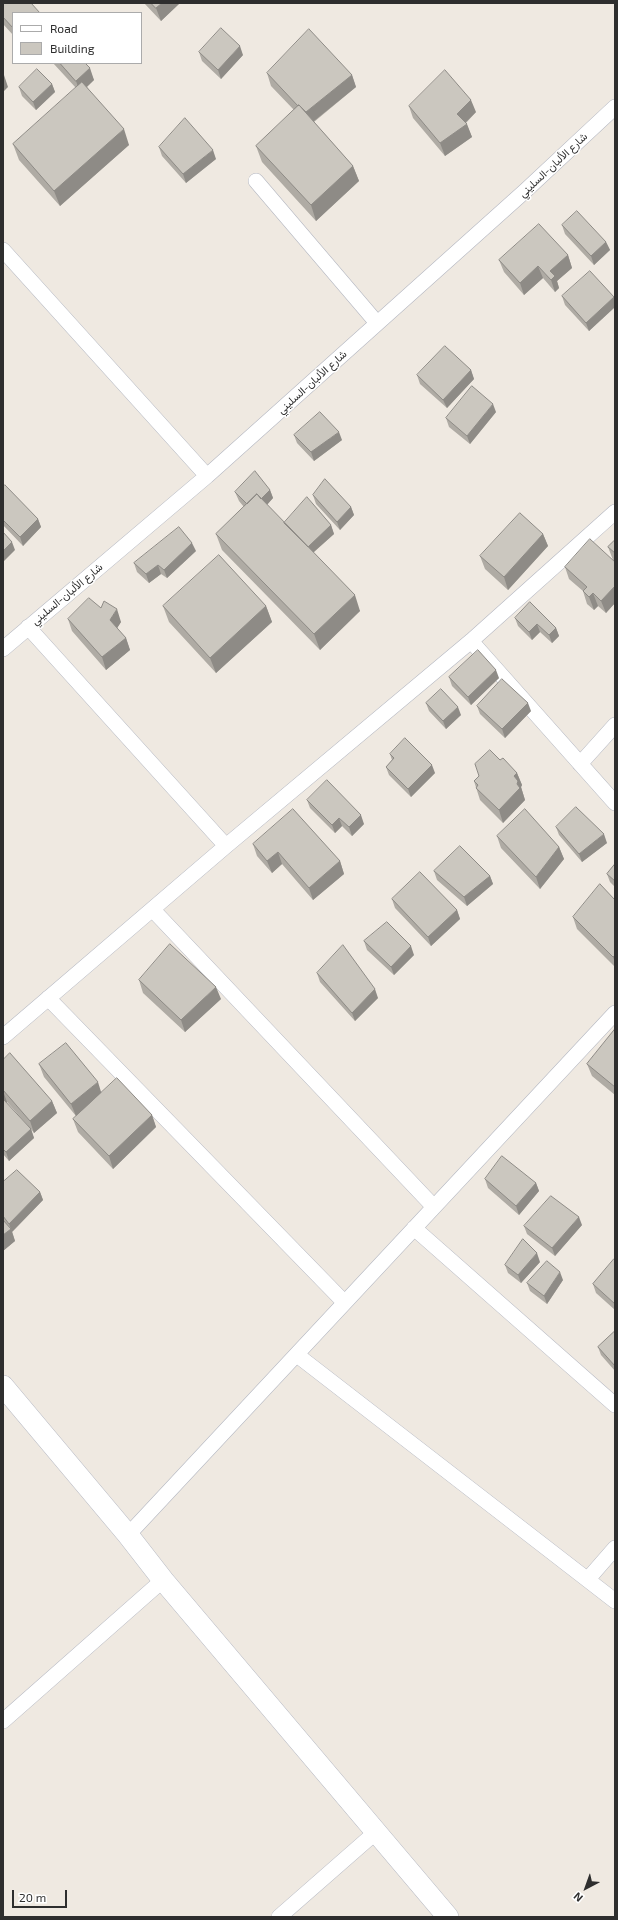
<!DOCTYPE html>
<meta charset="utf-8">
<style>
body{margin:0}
#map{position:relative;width:618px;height:1920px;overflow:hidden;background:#efe9e1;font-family:"Exo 2",sans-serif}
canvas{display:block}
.frame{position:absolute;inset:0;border:4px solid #2e2e2e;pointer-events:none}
.legend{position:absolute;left:12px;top:12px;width:130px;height:52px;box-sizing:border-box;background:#fff;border:1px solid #ababab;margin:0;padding:5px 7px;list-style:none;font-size:12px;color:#2e2e2e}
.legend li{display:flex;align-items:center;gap:8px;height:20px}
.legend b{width:20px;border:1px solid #ababab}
.north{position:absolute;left:566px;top:1868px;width:40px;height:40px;-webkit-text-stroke:3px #fff;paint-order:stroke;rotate:221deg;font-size:11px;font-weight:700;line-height:16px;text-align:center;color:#2e2e2e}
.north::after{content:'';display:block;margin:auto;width:14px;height:18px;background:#2e2e2e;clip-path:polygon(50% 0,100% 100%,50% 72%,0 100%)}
.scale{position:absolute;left:12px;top:1890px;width:55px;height:18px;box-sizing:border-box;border:2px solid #2e2e2e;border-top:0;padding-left:5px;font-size:12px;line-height:14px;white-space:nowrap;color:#2e2e2e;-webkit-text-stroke:3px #fff;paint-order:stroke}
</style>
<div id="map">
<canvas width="618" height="1920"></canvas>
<div class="frame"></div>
<ul class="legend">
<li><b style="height:5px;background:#fff"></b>Road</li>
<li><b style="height:11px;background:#cbc7bf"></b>Building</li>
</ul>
<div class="north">N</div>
<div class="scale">20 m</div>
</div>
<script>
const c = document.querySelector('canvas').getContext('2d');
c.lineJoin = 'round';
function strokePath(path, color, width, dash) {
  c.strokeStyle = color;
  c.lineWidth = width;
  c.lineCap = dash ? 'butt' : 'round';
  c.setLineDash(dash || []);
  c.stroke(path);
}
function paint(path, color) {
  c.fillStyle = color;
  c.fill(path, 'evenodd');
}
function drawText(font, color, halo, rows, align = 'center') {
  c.font = font + ' "Exo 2",Vazirmatn,sans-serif';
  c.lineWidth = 3;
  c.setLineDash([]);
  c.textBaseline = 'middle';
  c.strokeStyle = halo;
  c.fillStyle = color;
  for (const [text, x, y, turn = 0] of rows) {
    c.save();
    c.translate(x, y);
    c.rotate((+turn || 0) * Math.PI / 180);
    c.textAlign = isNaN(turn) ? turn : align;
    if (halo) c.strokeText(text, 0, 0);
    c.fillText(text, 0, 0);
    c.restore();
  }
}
const street = new Path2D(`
 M256,181L377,323
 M3,250L207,476
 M28,627L226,846
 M471,641L615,803
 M3,649L207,476L525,191L615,107
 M580,764L615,725
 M153,910L434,1207
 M48,998L344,1302
 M3,1037L226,846L471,641L615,512
 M414,1228L615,1405
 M297,1355L615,1601
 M128,1535L615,1013
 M588,1579L615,1548
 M3,1721L163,1580
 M279,1917L376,1832`);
const secondary = new Path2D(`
 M3,1386L128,1535L163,1580L448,1917`);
const wall = new Path2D(`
 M3,3L13,13V35L3,24Z
 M144,3H180L161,21Z
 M199,52L243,55L221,79L202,61Z
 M53,63H85L94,80L87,87L129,145L60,206L19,160L13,144L76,88Z
 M267,73L352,75L356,87L314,122L353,166L359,181L316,221L262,162L256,146L294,110L271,86Z
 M52,84L55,92L36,110L22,96L19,87Z
 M409,106L476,112L466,123L472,137L445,156L413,118Z
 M159,147L216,159L186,183L162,156Z
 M562,225L606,242L610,250L594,265L565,234Z
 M568,255L572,268L557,281L559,288L555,292L543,278L524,295L504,272L499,260Z
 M562,296L614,297L615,300V307L589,331L565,305Z
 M471,370L474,379L447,408L420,384L417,375Z
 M496,412L470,444L449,427L446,418Z
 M294,435L342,440L314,461L297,443Z
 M3,487L38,519L41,527L23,546L3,525Z
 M270,490L273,498L267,505L284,523L331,525L334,534L313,553L360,611L320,650L222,550L216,534L244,507L239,501L235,492Z
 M313,495L351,507L354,515L340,530L316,504Z
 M543,534L548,546L508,590L485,569L480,556Z
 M615,540V562L613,560L608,547Z
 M196,551L167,578L161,574L149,583L137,572L134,563Z
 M615,562V603L606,613L598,606L594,610L587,604L583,591L569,579L565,567Z
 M163,606H266L272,622L216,673L169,622Z
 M101,608L121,622L117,628L126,638L130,650L106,670L72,631L68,619Z
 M515,618L556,628L559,636L552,643L540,632L532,640L518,626Z
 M449,677L499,678L471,705L452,686Z
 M426,703L461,715L446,729L429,711Z
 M477,706L531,711L505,738L480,714Z
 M390,754L435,773L411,797L389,775L386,767L392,760Z
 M500,760L517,773L522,785L521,787L525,800L503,823L480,800L474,781Z
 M307,800L364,824L352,836L342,826L335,833L310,808Z
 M556,827L607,843L582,862L559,835Z
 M497,836L559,847L564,859L540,889L501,848Z
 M253,844L340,861L344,874L313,900L282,864L272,873L257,856Z
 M615,864V887L610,882L607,874Z
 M434,871L490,876L493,884L467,906L437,880Z
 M392,899L457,910L460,919L431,946L395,908Z
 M615,900V967L577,929L573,917Z
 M364,941L414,955L394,975L367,950Z
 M317,973L378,998L355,1021L320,982Z
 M139,980L221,999L185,1032L143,993Z
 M615,1029V1095L592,1076L587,1064Z
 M3,1060L52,1101L57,1113L34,1133L31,1129L34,1138L9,1161L3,1154ZM7,1102L30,1128L6,1103Z
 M39,1064L152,1115L156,1127L113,1169L78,1132L73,1119L82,1111L76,1116L44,1077Z
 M485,1179L536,1183L539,1191L519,1215L488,1188Z
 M3,1182L40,1192L43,1200L12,1232V1231L15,1241L3,1251Z
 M582,1225L555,1256L527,1234L524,1226Z
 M615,1259V1310L596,1293L593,1284Z
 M540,1262L521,1283L508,1273L505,1265Z
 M563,1280L547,1304L530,1291L527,1283Z
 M615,1331V1371L601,1355L598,1347Z`);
const shadedWall = new Path2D(`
 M162,3H180L161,21L156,8Z
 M240,46L243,55L221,79L218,70Z
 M90,68L94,80L80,93L76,81Z
 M4,75L8,87L3,92V76Z
 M352,75L356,87L309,125L305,113Z
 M52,84L55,92L36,110L33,102Z
 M471,100L476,112L462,126L457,114Z
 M467,124L472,137L445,156L440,143Z
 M124,129L129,145L60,206L54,191Z
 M213,150L216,159L186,183L183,174Z
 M353,166L359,181L316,221L311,205Z
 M606,242L610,250L594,265L591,256Z
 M568,255L572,268L557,281L559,288L555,292L551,280L550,271Z
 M538,266L543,278L524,295L520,283Z
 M614,297L615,300V307L589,331L586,323Z
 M471,370L474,379L447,408L443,400Z
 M493,404L496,412L470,444L467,436Z
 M339,432L342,440L314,461L311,452Z
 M270,490L273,498L255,518L251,509Z
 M351,507L354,515L340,530L337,522Z
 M38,519L41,527L23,546L20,537Z
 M331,525L334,534L308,557L305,549Z
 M543,534L548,546L508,590L504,577Z
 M12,542L15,550L3,562V551Z
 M192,543L196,551L167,578L164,570Z
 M158,565L161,574L149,583L146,574Z
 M615,586V603L606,613L601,601Z
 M593,593L598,606L594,610L589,597Z
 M355,595L360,611L320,650L314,634Z
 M266,606L272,622L216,673L210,658Z
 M117,609L121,622L114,633L110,620Z
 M537,624L540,632L532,640L529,632Z
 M556,628L559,636L552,643L549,635Z
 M126,638L130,650L106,670L102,657Z
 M496,670L499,678L471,705L468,697Z
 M528,703L531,711L505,738L502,729Z
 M458,707L461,715L446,729L443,721Z
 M432,765L435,773L411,797L408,789Z
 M517,773L522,785L521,787L525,800L503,823L499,810L514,776Z
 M361,815L364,824L352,836L349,827Z
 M339,818L342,826L335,833L332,825Z
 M604,834L607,843L582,862L579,854Z
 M559,847L564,859L540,889L536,877Z
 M278,852L282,864L272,873L267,861Z
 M340,861L344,874L313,900L309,888Z
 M490,876L493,884L467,906L464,897Z
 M457,910L460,919L431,946L428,937Z
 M411,946L414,955L394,975L391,967Z
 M615,955V962L613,957Z
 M216,987L221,999L185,1032L181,1020Z
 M375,989L378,998L355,1021L352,1013Z
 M98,1082L102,1095L76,1116L71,1104Z
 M3,1091L7,1102L3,1105Z
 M52,1101L57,1113L34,1133L30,1121Z
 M152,1115L156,1127L113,1169L109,1156Z
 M31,1129L34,1138L9,1161L6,1152Z
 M536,1183L539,1191L519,1215L516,1206Z
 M40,1192L43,1200L12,1232L9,1224Z
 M579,1217L582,1225L555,1256L552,1248Z
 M11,1229L15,1241L3,1251V1235Z
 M537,1253L540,1262L521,1283L518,1275Z
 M560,1272L563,1280L547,1304L544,1296Z`);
const building = new Path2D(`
 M3,3H31L40,13H13V28L3,17Z
 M151,3H162L156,8Z
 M221,28L240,46L218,70L199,52Z
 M309,29L352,75L306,112L299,105L298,106L267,73Z
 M60,63H85L90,68L76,81Z
 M37,69L52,84L33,102L19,87Z
 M445,70L471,100L457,114L467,124L440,143L409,106Z
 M82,82L124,129L54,191L13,144Z
 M299,105L353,166L311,205L256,146Z
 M185,118L213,150L183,174L159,147Z
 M577,211L606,242L591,256L562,225Z
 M539,224L568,255L550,271L555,276L551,280L538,266L520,283L499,260Z
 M590,271L614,297L586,323L562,296Z
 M445,346L471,370L443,400L417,375Z
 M472,386L493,404L467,436L446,418Z
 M320,412L339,432L311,452L294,435Z
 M255,471L270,490L261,499L257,494L247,504L235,492Z
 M325,479L351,507L337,522L313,495Z
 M5,485L38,519L20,537L3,520V487Z
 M257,494L355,595L314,634L216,534Z
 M307,497L331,525L308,547L284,523Z
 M520,513L543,534L504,577L480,556Z
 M179,527L192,543L164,570L158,565L146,574L134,563Z
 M3,532L12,542L3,551Z
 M590,539L615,562V586L601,601L593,593L589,597L583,591L587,587L565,567Z
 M615,540V553L608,547Z
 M219,555L266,606L210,658L163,606Z
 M89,598L101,608L104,601L117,609L110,620L126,638L102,657L68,619Z
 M530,602L556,628L549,635L537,624L529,632L515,618Z
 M478,650L496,670L468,697L449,677Z
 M502,679L528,703L502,729L477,706Z
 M441,689L458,707L443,721L426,703Z
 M405,738L432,765L408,789L386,767L394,758L390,754Z
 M490,750L500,760L503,758L517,773L514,776L518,781L517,784L520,788L499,810L476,788L478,785L474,781L479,776L475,764Z
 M327,780L361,815L349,827L339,818L332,825L307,800Z
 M576,807L604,834L579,854L556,827Z
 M293,809L340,861L309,888L278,852L267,861L253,844Z
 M525,809L559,847L536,877L497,836Z
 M460,846L490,876L464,897L434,871Z
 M615,864V881L607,874Z
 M420,872L457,910L428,937L392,899Z
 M600,884L615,900V955L613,957L573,917Z
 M387,922L411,946L391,967L364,941Z
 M170,944L216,987L181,1020L139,980Z
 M343,945L375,989L352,1013L317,973Z
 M615,1029V1087L587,1064Z
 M66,1043L98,1082L71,1104L39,1064Z
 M10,1053L52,1101L30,1121L3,1090V1060Z
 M117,1078L152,1115L109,1156L73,1119Z
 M4,1100L31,1129L6,1152L3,1149V1101Z
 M502,1156L536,1183L516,1206L485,1179Z
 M17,1170L40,1192L9,1224L3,1216V1182Z
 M551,1196L579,1217L552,1248L524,1226Z
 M3,1220L11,1229L3,1235Z
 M523,1239L537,1253L518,1275L505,1265Z
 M614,1259H615V1304L593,1284Z
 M547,1261L560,1272L544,1296L527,1283Z
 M615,1331V1366L598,1347Z`);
const streetNames = [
 ["شارع الألبان-السليني",553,165,-43],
 ["شارع الألبان-السليني",312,382,-42],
 ["شارع الألبان-السليني",67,594,-40]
];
strokePath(street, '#b4b7c1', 16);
strokePath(secondary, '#b4b7c1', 22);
strokePath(street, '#fff', 15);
strokePath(secondary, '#fff', 21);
paint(wall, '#afaba4');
paint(shadedWall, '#8e8b86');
paint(building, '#cbc7bf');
strokePath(building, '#8e8b86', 1);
drawText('11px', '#2e2e2e', '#fff', streetNames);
</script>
